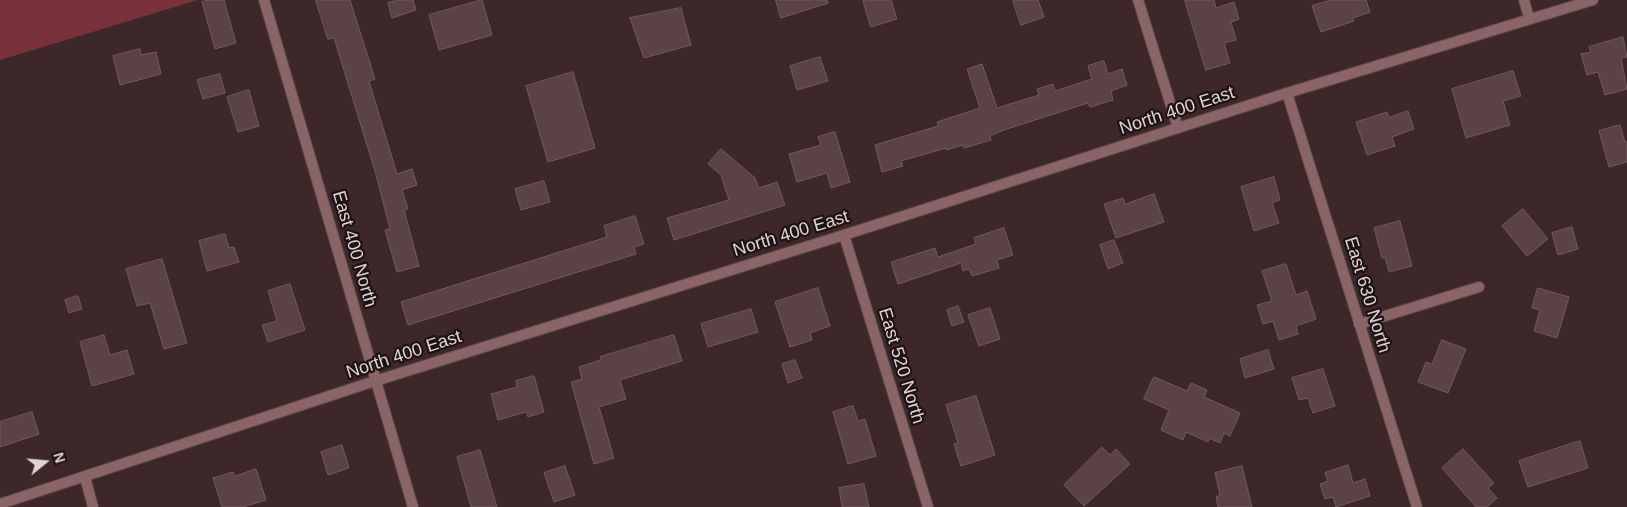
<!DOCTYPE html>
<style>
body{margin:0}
#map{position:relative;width:1627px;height:507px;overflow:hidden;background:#3d2729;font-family:Arial,sans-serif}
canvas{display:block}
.north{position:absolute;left:20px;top:437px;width:50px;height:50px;-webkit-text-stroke:4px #1d1314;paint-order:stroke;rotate:73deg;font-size:14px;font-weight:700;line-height:20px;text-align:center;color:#e1d2d3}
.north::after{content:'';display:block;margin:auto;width:18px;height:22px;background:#e1d2d3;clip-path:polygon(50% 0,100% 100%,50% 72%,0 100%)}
</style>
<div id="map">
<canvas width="1627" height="507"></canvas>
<div class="north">N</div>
</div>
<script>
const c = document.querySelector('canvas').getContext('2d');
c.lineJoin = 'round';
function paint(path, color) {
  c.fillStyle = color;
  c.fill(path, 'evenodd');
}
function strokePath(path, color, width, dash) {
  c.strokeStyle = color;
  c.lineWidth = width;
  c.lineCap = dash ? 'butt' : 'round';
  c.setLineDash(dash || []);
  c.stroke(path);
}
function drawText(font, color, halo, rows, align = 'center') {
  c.font = font + ' Arial,sans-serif';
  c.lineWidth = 4.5;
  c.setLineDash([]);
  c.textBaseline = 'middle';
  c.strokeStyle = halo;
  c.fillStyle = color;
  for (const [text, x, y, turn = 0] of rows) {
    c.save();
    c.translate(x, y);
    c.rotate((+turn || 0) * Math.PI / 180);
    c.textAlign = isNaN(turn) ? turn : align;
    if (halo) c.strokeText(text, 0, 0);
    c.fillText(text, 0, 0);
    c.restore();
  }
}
const green = new Path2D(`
 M0,0H198L0,60Z`);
const building = new Path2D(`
 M209,0H224L236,43L215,49L202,2Z
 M316,0H350L375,79L369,81L397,174L412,169L417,185L402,190L408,209L404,210L419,266L397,272L385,230L390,229L375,171L334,38L328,39Z
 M398,0H413L416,10L392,18L388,3Z
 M482,0L492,35L439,50L429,15Z
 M776,0H827L828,3L781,18Z
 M863,0H891L897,19L871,27Z
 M1013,0H1038L1044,17L1021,25Z
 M1185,0H1214L1216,8L1234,2L1239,19L1231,22L1236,40L1224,43L1230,63L1206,70Z
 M1331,0H1366L1370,12L1353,18L1354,21L1321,32L1312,6Z
 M681,8L691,45L644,58L630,18Z
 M1623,37L1627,57L1621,58L1627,89L1605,95L1598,72L1587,75L1581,54L1591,52L1589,47Z
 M140,49L141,55L156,52L161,74L120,85L113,56Z
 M820,57L828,81L797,90L790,66Z
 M1104,61L1108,74L1122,69L1127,85L1111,91L1113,100L1090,107L1088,103L1004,130L990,136L991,140L964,148L963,145L946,150V148L901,161L903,166L882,172L875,145L938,126L937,122L980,108L967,69L982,64L997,108L1039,95L1037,89L1053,84L1055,91L1092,79L1088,66Z
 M1513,71L1521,96L1503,101L1510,125L1466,138L1452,89Z
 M573,72L595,148L548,162L526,86Z
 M220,74L225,93L203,99L197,80Z
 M249,90L259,126L238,132L227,97Z
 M1408,111L1414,129L1392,137L1395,146L1367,155L1356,122L1387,112L1389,117Z
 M1620,125L1625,142L1627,141V162L1609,167L1599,131Z
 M835,132L850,182L831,188L827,173L797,182L789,154L821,145L818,137Z
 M721,149L755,178L759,188L777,182L785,205L674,240L667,218L729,200L721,175L708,164Z
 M1274,177L1280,200L1272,203L1279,223L1254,231L1241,187Z
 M544,181L550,202L521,210L515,189Z
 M1154,194L1164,222L1116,238L1104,204L1123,198L1125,204Z
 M1523,209L1548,239L1527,256L1502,226Z
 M635,216L644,244L634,247L636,254L408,325L401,302L607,237L604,226Z
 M1400,221L1412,266L1389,272L1385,257L1382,258L1374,228Z
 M1572,227L1578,249L1558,255L1552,233Z
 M1004,228L1013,255L997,260L999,268L972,276L969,269L963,271L961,263L898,284L891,262L935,248L938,257L976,244L974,238Z
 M225,234L229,248L234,247L239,262L207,271L199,241Z
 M1114,240L1123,263L1108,269L1100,245Z
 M162,259L187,343L164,349L150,303L137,306L126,269Z
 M1286,264L1296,295L1307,291L1316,319L1296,326L1298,334L1279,340L1273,321L1263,324L1257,305L1272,301L1262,271Z
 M290,284L305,330L268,342L262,325L277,321L268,291Z
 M818,288L830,326L810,333L812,340L790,347L775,302Z
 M1538,288L1569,297L1557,338L1534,331L1540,310L1532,308Z
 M78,296L82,309L69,313L65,300Z
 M958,306L964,322L952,326L947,310Z
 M990,308L1000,339L979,346L968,315Z
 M751,309L758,332L708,347L701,324Z
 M104,335L110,355L127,350L134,374L92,386L80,342Z
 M674,335L682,361L620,380L626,399L599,407L614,458L594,464L571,382L582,379L579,367L601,360L600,357Z
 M1442,340L1466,349L1448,393L1418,382L1426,362L1432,364Z
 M1268,350L1274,369L1245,378L1240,359Z
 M795,360L802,378L788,383L782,364Z
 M1323,369L1335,406L1313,413L1308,398L1299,400L1292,378Z
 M534,376L544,412L528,417L526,412L498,420L491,394L517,387L516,381Z
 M1154,377L1187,391L1191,383L1207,390L1204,397L1240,413L1230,436L1224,433L1220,443L1209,438L1208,442L1186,432L1183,440L1161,430L1169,410L1144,399Z
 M976,396L995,455L961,466L954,444L958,443L946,405Z
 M853,406L858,421L865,419L876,456L848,464L833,412Z
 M32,412L39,434L0,447V422Z
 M1580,441L1588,468L1528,487L1519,461Z
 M342,445L349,468L328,475L321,452Z
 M1102,447L1110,455L1116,449L1130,464L1084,506L1064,485Z
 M1463,449L1494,483L1488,488L1497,498L1487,507H1476L1442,468Z
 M480,450L497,507H471L457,457Z
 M1348,465L1353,483L1365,479L1370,496L1336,507L1333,497L1325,499L1320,484L1328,481L1325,473Z
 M565,466L575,495L554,502L544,473Z
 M1242,466L1252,507H1218L1216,497L1220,495L1215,473Z
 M256,469L266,500L243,507H222L213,478L233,472L235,476Z
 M864,484L869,507H842L839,488Z`);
const minor = new Path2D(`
 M1138,0L1178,128
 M1524,0L1529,18
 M1287,93L1417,507
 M844,235L928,507
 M1359,324L1479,287
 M85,477L93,507`);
const tertiary = new Path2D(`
 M264,0L413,507
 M0,504L375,381L844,235L1287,93L1593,0`);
const streetNames = [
 ["North 400 East",1177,111,-18],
 ["North 400 East",791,234,-17],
 ["East 400 North",354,249,74],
 ["East 630 North",1367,295,73],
 ["North 400 East",404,355,-18],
 ["East 520 North",901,366,73]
];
paint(green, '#79323c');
paint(building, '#5b4345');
strokePath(building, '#73595b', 1);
strokePath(minor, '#5b4648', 12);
strokePath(tertiary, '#5b4648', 12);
strokePath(minor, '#8a6467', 10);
strokePath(tertiary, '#8a6467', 10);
drawText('18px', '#e1d2d3', '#1d1314', streetNames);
</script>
